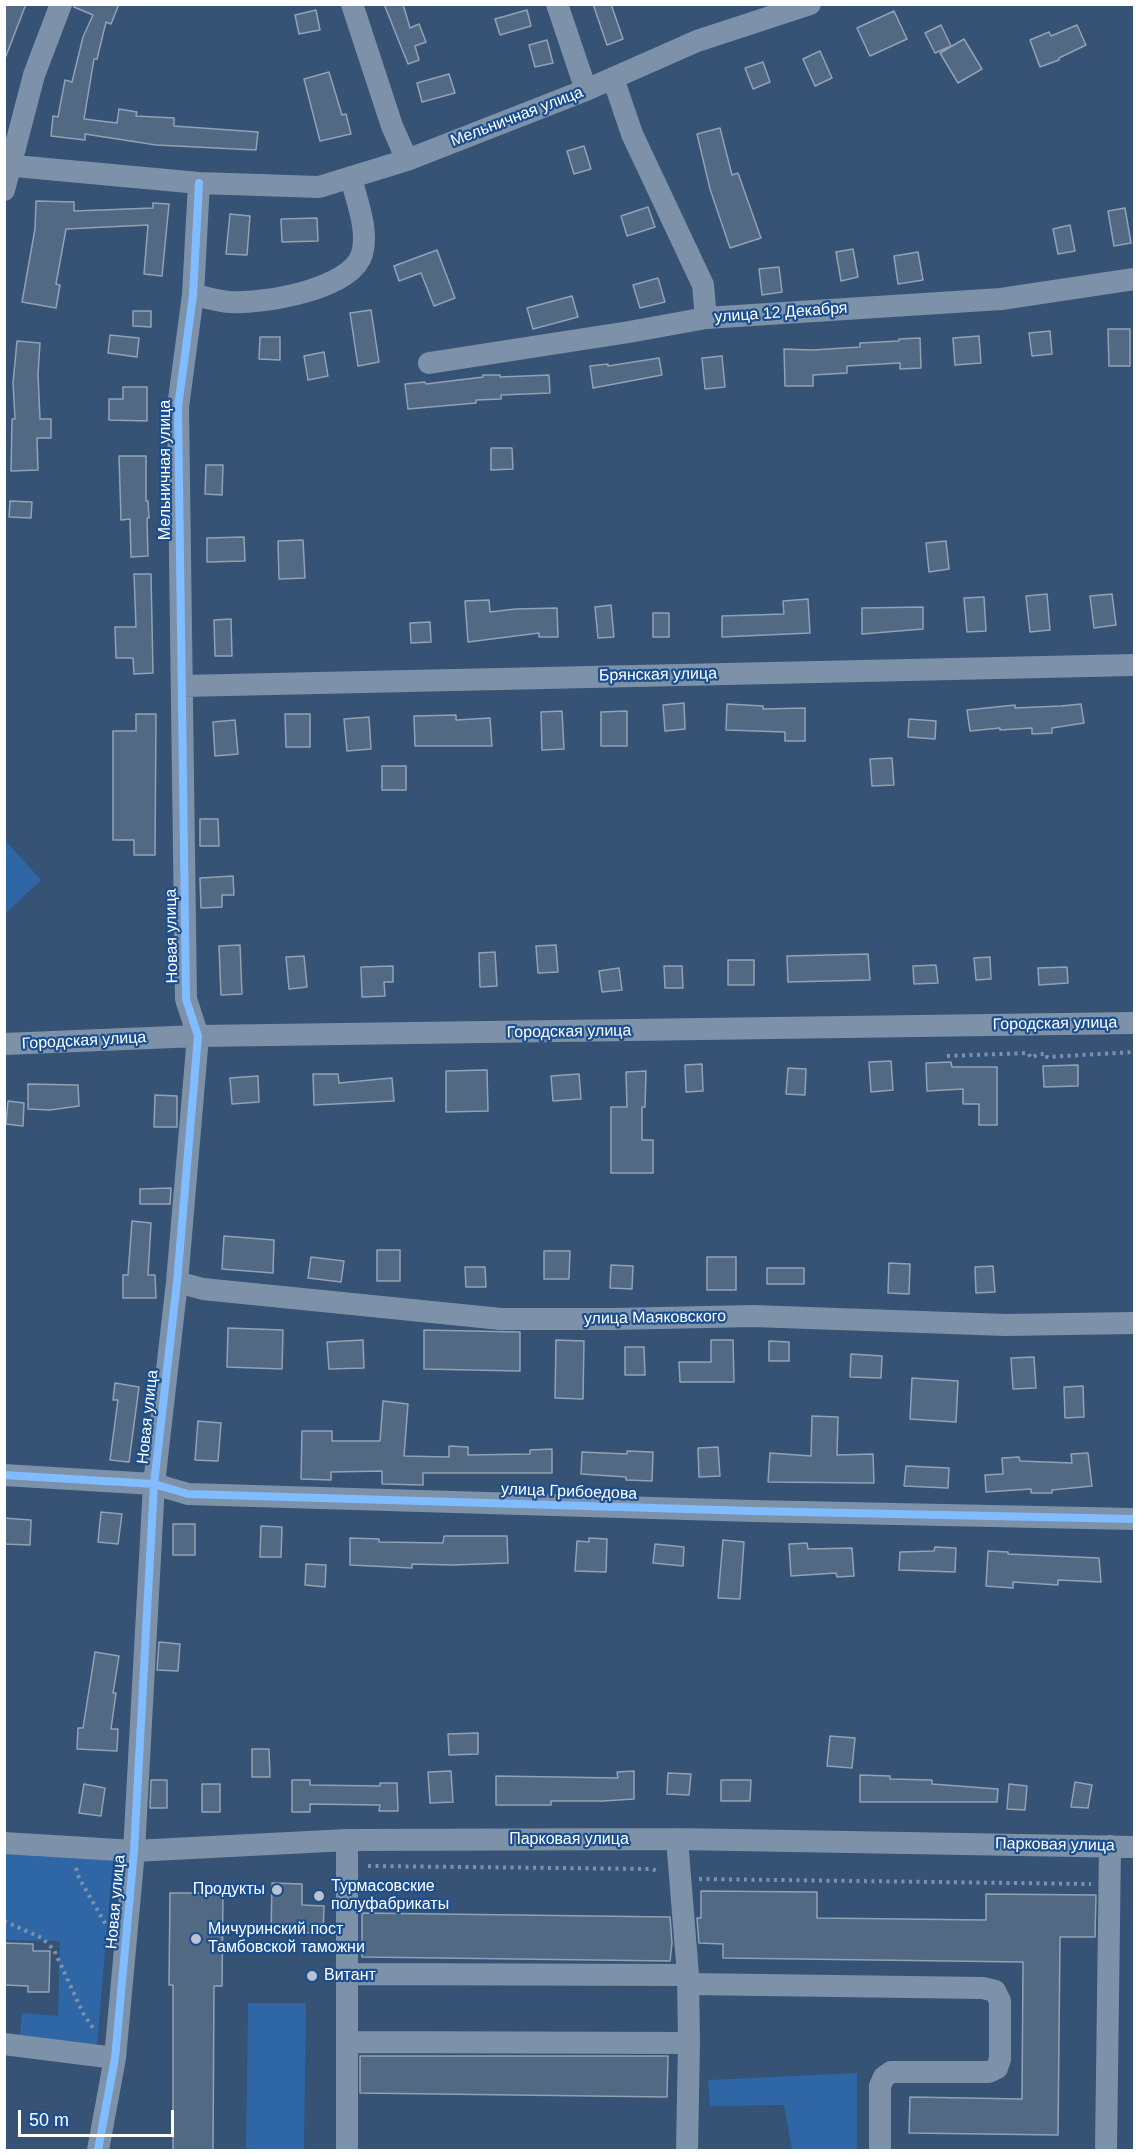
<!DOCTYPE html>
<meta charset="utf-8">
<style>
body{margin:0}
#map{position:relative;width:1139px;height:2155px;overflow:hidden;background:#365274;font-family:Arial,sans-serif}
canvas{display:block}
.frame{position:absolute;inset:0;border:6px solid #fff;pointer-events:none}
.scale{position:absolute;left:18px;top:2110px;width:156px;height:27px;box-sizing:border-box;border:3px solid #fff;border-top:0;padding-left:8px;font-size:18px;line-height:21px;white-space:nowrap;color:#fff;-webkit-text-stroke:4px #1b4f8f;paint-order:stroke}
</style>
<div id="map">
<canvas width="1139" height="2155"></canvas>
<div class="frame"></div>
<div class="scale">50 m</div>
</div>
<script>
const c = document.querySelector('canvas').getContext('2d');
c.lineJoin = 'round';
function paint(path, color) {
  c.fillStyle = color;
  c.fill(path, 'evenodd');
}
function strokePath(path, color, width, dash) {
  c.strokeStyle = color;
  c.lineWidth = width;
  c.lineCap = dash ? 'butt' : 'round';
  c.setLineDash(dash || []);
  c.stroke(path);
}
function drawText(font, color, halo, rows, align = 'center') {
  c.font = font + ' Arial,sans-serif';
  c.lineWidth = 4.5;
  c.setLineDash([]);
  c.textBaseline = 'middle';
  c.strokeStyle = halo;
  c.fillStyle = color;
  for (const [text, x, y, turn = 0] of rows) {
    c.save();
    c.translate(x, y);
    c.rotate((+turn || 0) * Math.PI / 180);
    c.textAlign = isNaN(turn) ? turn : align;
    if (halo) c.strokeText(text, 0, 0);
    c.fillText(text, 0, 0);
    c.restore();
  }
}
const green = new Path2D(`
 M5,840L41,880L5,914Z
 M4,1853L113,1860L97,2045L20,2035L22,2013L58,2016L60,1941L5,1940Z
 M248,2003H306L304,2150H246Z
 M857,2073V2150H792L784,2105L710,2106L708,2080Z`);
const building = new Path2D(`
 M4,4H26L6,56L4,55Z
 M74,4H119L111,24L106,22L97,59H94L84,119L117,123L119,109L137,112L136,116L174,118V126L258,132L256,150L156,145L85,134V140L51,136L53,116L58,117L65,80L72,82L83,37L93,15L74,7Z
 M384,4H403L410,28L419,24L426,42L415,46L419,60L408,64Z
 M593,4H611L623,39L607,45Z
 M316,10L320,30L299,34L295,15Z
 M527,10L531,26L500,35L495,19Z
 M894,11L907,39L870,56L857,28Z
 M941,25L951,46L935,53L925,33Z
 M1077,25L1086,45L1059,58V60L1040,67L1030,40L1049,32L1051,36Z
 M964,39L982,69L958,83L940,53Z
 M547,40L553,63L535,67L529,45Z
 M820,51L832,78L815,86L803,59Z
 M763,62L770,82L753,89L745,68Z
 M329,72L342,115L346,114L351,134L320,141L304,79Z
 M449,74L455,93L422,102L417,83Z
 M720,128L732,175L738,173L761,238L730,248L710,189L697,134Z
 M584,146L591,169L574,174L567,151Z
 M36,201L74,202V211L153,208V203L169,204L162,276L144,274L148,225L66,229L56,284L60,285L56,308L22,302L35,229Z
 M648,207L655,227L627,236L621,216Z
 M1125,208L1131,243L1114,246L1108,211Z
 M230,214L250,216L247,255L226,254Z
 M317,218L318,241L282,242L281,219Z
 M1070,225L1075,251L1058,254L1053,229Z
 M853,249L858,277L841,281L836,252Z
 M437,250L455,298L434,306L421,273L399,281L394,266Z
 M918,252L923,280L898,284L894,256Z
 M779,267L782,292L762,295L759,269Z
 M658,278L665,302L640,308L633,285Z
 M572,296L578,317L533,329L527,308Z
 M371,310L379,362L358,366L350,313Z
 M133,311H151V327L133,326Z
 M1108,329H1130V366H1109Z
 M1050,331L1052,354L1032,356L1029,333Z
 M110,335L139,338L137,357L108,353Z
 M979,336L981,363L955,365L953,338Z
 M260,337H280V360L259,359Z
 M920,338L921,368L900,369V363L847,366V373L813,375V386H785L784,349L813,350L860,347V343L899,341V339Z
 M17,341L40,343L38,374L40,419H51V438H37L38,470L11,471L12,419H15L13,383Z
 M324,352L328,376L308,380L304,356Z
 M722,356L725,387L705,389L702,358Z
 M659,358L662,375L593,388L590,366L608,364V366Z
 M483,375H500V377L549,375L550,393L501,395V399L476,400V403L408,409L405,384L425,382L426,384L483,377Z
 M123,387H147V421L109,420V399H123Z
 M491,448H512L513,469L491,470Z
 M119,456H146V501H148L149,518H147L148,556L131,557L130,519L121,520Z
 M206,465H223L222,495L205,494Z
 M10,501L32,502L31,518L9,517Z
 M244,537L245,561L207,562V538Z
 M303,540L305,578L279,579L278,541Z
 M946,541L949,569L929,572L926,543Z
 M134,574H151L153,673L134,674L133,658H116L115,627H136Z
 M1047,594L1050,630L1030,632L1026,596Z
 M1112,594L1116,625L1094,628L1090,596Z
 M984,597L986,631L967,632L964,598Z
 M808,599L810,633L722,637V616L784,614L783,601Z
 M489,600L490,612L515,609L557,608L558,637H539V633L468,642L465,601Z
 M611,605L614,637L598,638L595,607Z
 M923,607V629L862,634V608Z
 M653,613H669V637H653Z
 M231,619L232,656H215L214,620Z
 M430,622L431,642L411,643L410,623Z
 M684,703L685,729L665,731L663,705Z
 M727,704L763,706V709L805,708V741H785V732L726,730Z
 M1081,704L1084,723L1052,728V733L1032,734V728L1000,730V728L970,731L967,710L1015,705V708L1061,706Z
 M562,711L564,749L542,750L541,712Z
 M627,711V746H601V712Z
 M136,714H156L155,855H134V840H113V731H136Z
 M285,714H310V747H286Z
 M456,715V720L490,718L492,746H415L414,716Z
 M369,717L371,749L347,751L344,719Z
 M909,719L936,721L935,739L908,737Z
 M235,720L238,754L215,756L213,722Z
 M892,758L894,785L872,786L870,759Z
 M382,766H406V790H382Z
 M200,819H218L219,846H200Z
 M233,876L234,895H222V907L201,908L200,878Z
 M240,945L242,994L221,995L219,946Z
 M556,945L558,972L538,973L536,946Z
 M495,952L497,986L480,987L479,953Z
 M868,954L870,980L788,982L787,956Z
 M304,956L307,987L289,989L286,957Z
 M990,957L991,979L976,980L974,958Z
 M728,960H754V985H728Z
 M936,965L938,983L914,984L913,966Z
 M393,966V982H384L385,996L362,997L361,967Z
 M664,966H682L683,988H665Z
 M1067,967L1068,983L1039,985L1038,968Z
 M619,968L622,990L602,992L599,971Z
 M891,1061L893,1090L871,1092L869,1062Z
 M951,1062L952,1067H997V1125H979V1104H963V1089L927,1091L926,1063Z
 M702,1064L703,1091L686,1092L685,1065Z
 M1078,1065V1086L1044,1087L1043,1066Z
 M788,1068L806,1069L805,1095L786,1094Z
 M487,1070L488,1111L446,1112V1071Z
 M646,1071L645,1107H642V1140H653V1173H611V1107H627L626,1072Z
 M313,1074H338L339,1083L392,1078L394,1101L314,1105Z
 M579,1074L581,1099L553,1101L551,1076Z
 M258,1076L259,1102L232,1104L230,1078Z
 M28,1084L78,1085L79,1106L50,1110L28,1109Z
 M155,1095L177,1096V1127H154Z
 M8,1101L24,1103L23,1126L6,1124Z
 M171,1188L170,1204H140V1189Z
 M132,1221L151,1223L148,1275H155L156,1298H123V1275H128Z
 M224,1236L274,1240L273,1273L222,1269Z
 M377,1250H400V1281H377Z
 M544,1251H570L569,1279H544Z
 M311,1257L344,1261L341,1282L308,1278Z
 M707,1257H736V1290H707Z
 M889,1263L910,1264L909,1294L888,1293Z
 M611,1265L633,1266L632,1289L610,1288Z
 M993,1266L995,1292L976,1293L975,1267Z
 M465,1267H485L486,1287H466Z
 M767,1268H804V1284H767Z
 M228,1328L283,1330L282,1369L227,1367Z
 M424,1330L520,1332V1371L424,1369Z
 M363,1340L364,1368L329,1369L327,1342Z
 M556,1340L584,1341L583,1399L555,1398Z
 M711,1340H733L734,1382H680L679,1362H711Z
 M769,1341L789,1342V1361H769Z
 M625,1347H644L645,1375H625Z
 M851,1354L882,1356L881,1378L850,1377Z
 M1034,1357L1036,1388L1013,1389L1011,1358Z
 M912,1378L958,1381L956,1422L910,1419Z
 M115,1383L139,1387L129,1462L110,1460L118,1400H113Z
 M1083,1386L1084,1417L1065,1418L1064,1387Z
 M383,1401L408,1404L404,1456L449,1457V1446L468,1447V1455L530,1454V1450L552,1449V1473H423V1485L382,1484V1471L331,1472V1480L301,1479L302,1431H332V1441H380Z
 M812,1416L838,1417L837,1455L873,1454L874,1483L768,1482L770,1453L811,1456Z
 M198,1421L221,1423L218,1461L195,1460Z
 M718,1447L720,1476L699,1477L698,1448Z
 M627,1451L653,1452L652,1481L626,1480V1477L581,1474L582,1452L627,1454Z
 M1088,1453L1092,1486L1052,1490V1493H1031V1489L986,1492L985,1475L1003,1474L1002,1458L1019,1457L1020,1461L1072,1463L1071,1454Z
 M906,1466L949,1468L948,1488L904,1486Z
 M101,1512L122,1514L118,1544L98,1542Z
 M4,1518L31,1520L30,1545L4,1544Z
 M173,1524H195V1555H173Z
 M261,1526L282,1527L281,1557H260Z
 M444,1536H507L508,1563L453,1565L412,1564V1568L350,1565V1538L379,1539V1542L443,1543Z
 M589,1538L607,1539L606,1572L575,1571L577,1541L589,1542Z
 M723,1540L744,1542L740,1599L718,1598Z
 M807,1543L808,1549L852,1548L854,1576L837,1577L836,1573L791,1576L789,1544Z
 M655,1544L684,1547L683,1566L653,1563Z
 M935,1547L956,1548L955,1572L899,1570L900,1552L934,1551Z
 M988,1551L1008,1552V1554L1099,1558L1101,1582L1058,1580V1585L1013,1582V1588L986,1586Z
 M306,1564L326,1565L325,1587L305,1585Z
 M159,1642L180,1644L178,1671L157,1670Z
 M95,1652L119,1656L113,1693H116L111,1729H118L117,1751L77,1749L78,1728H83Z
 M478,1733V1754L449,1755L448,1734Z
 M830,1736L855,1738L852,1768L827,1766Z
 M252,1749H269L270,1777H252Z
 M451,1771L453,1802L430,1803L428,1772Z
 M634,1771V1799L603,1801H551V1805H496V1776L618,1778L617,1772Z
 M668,1773L691,1774L689,1795L667,1794Z
 M860,1775L890,1776V1779L932,1780V1784L998,1789L997,1802H860Z
 M151,1780H167V1808H150Z
 M292,1780H310V1785L380,1786V1783H397L398,1811H379L380,1805L310,1804V1812H292Z
 M721,1780H751L750,1801H721Z
 M1075,1782L1092,1785L1088,1808L1071,1807Z
 M84,1784L105,1788L101,1816L79,1813Z
 M202,1784H220V1812H202Z
 M1009,1784L1027,1786L1025,1810L1007,1809Z
 M272,1883L302,1884V1905L324,1906L323,1933L271,1932Z
 M701,1891L817,1892V1918L986,1920V1894L1096,1895L1095,1937H1060L1058,2135L909,2133L910,2097L1022,2099L1023,1962L723,1958V1944L699,1943L697,1918H701Z
 M170,1893H223L222,1986H214L213,2151H173V1985H169Z
 M362,1913L670,1917L672,1943L670,1961L362,1957Z
 M4,1943L33,1944V1951H50L49,1992H28V1986L4,1985Z
 M360,2056H668L667,2097L360,2093Z`);
const path = new Path2D(`
 M947,1056L1028,1053L1031,1058L1039,1054H1047V1057L1134,1052
 M368,1866L652,1869L660,1872
 M76,1868L79,1878L106,1925
 M699,1879L1091,1884
 M4,1921L42,1938L54,1950L83,2013L95,2031`);
const minor = new Path2D(`
 M352,4L392,126L407,160
 M557,4L586,90
 M613,78L632,134L703,285L706,318
 M4,165L199,183L319,187L407,160L586,90L697,41L810,4
 M4,190L34,75L61,4
 M193,295C205,297 217,301 229,302C262,304 351,290 362,254C369,229 356,200 351,177
 M429,363L629,332L706,318L1001,299L1134,279
 M182,686L1134,665
 M4,1044L198,1036L1134,1023
 M177,1282L203,1289L501,1319H613L753,1316L1006,1325L1134,1323
 M4,1475L154,1484L188,1494L753,1511L1134,1519
 M677,1839L688,1975L689,2043L687,2150
 M4,1843L134,1851L347,1840L677,1839L1134,1847
 M347,1974L688,1975
 M688,1984L983,1988L995,1991L1000,2001V2059L997,2068L989,2072H891L884,2077L880,2086V2150
 M347,2042L689,2043
 M4,2044L115,2058
 M98,2150L115,2058L134,1851L154,1484L177,1282L198,1036L186,999L178,407L193,295L199,183
 M347,2150V1840
 M1106,2150L1110,1846`);
const cycleway = new Path2D(`
 M4,1475L154,1484L188,1494L753,1511L1134,1519
 M98,2150L115,2058L134,1851L154,1484L177,1282L198,1036L186,999L178,407L193,295L199,183`);
const markers = [
 [277,1890,6,"#b9c2ce"],
 [319,1896,6,"#b9c2ce"],
 [196,1939,6,"#b9c2ce"],
 [312,1976,6,"#b9c2ce"]
];
const streetNames = [
 ["Мельничная улица",517,117,-21],
 ["улица 12 Декабря",781,313,-4],
 ["Мельничная улица",166,470,-90],
 ["Брянская улица",658,675,-1],
 ["Новая улица",172,936,-91],
 ["Городская улица",1055,1024,-1],
 ["Городская улица",569,1032,-1],
 ["Городская улица",84,1041,-3],
 ["улица Маяковского",655,1318,-1],
 ["Новая улица",148,1417,-84],
 ["улица Грибоедова",569,1492,2],
 ["Парковая улица",569,1840],
 ["Парковая улица",1055,1845,1],
 ["Новая улица",116,1902,-85]
];
const poiNames = [
 ["Турмасовские",331,1887],
 ["полуфабрикаты",331,1905],
 ["Продукты",265,1890,"right"],
 ["Мичуринский пост",208,1930],
 ["Тамбовской таможни",208,1948],
 ["Витант",324,1976]
];
paint(green, '#2f66a5');
paint(building, '#526984');
strokePath(building, '#92a2b6', 1.5);
strokePath(path, '#7d92a8', 4, [3, 4.5]);
strokePath(minor, '#7d92a8', 22);
strokePath(cycleway, '#80bcff', 8);
for (const [x, y, r, color] of markers) {
  const dot = new Path2D();
  dot.arc(x, y, r, 0, 2 * Math.PI);
  c.fillStyle = color;
  c.fill(dot);
  strokePath(dot, '#1b4f8f', 2);
}
drawText('16px', '#fff', '#1b4f8f', streetNames);
drawText('16px', '#fff', '#1b4f8f', poiNames, 'left');
</script>
